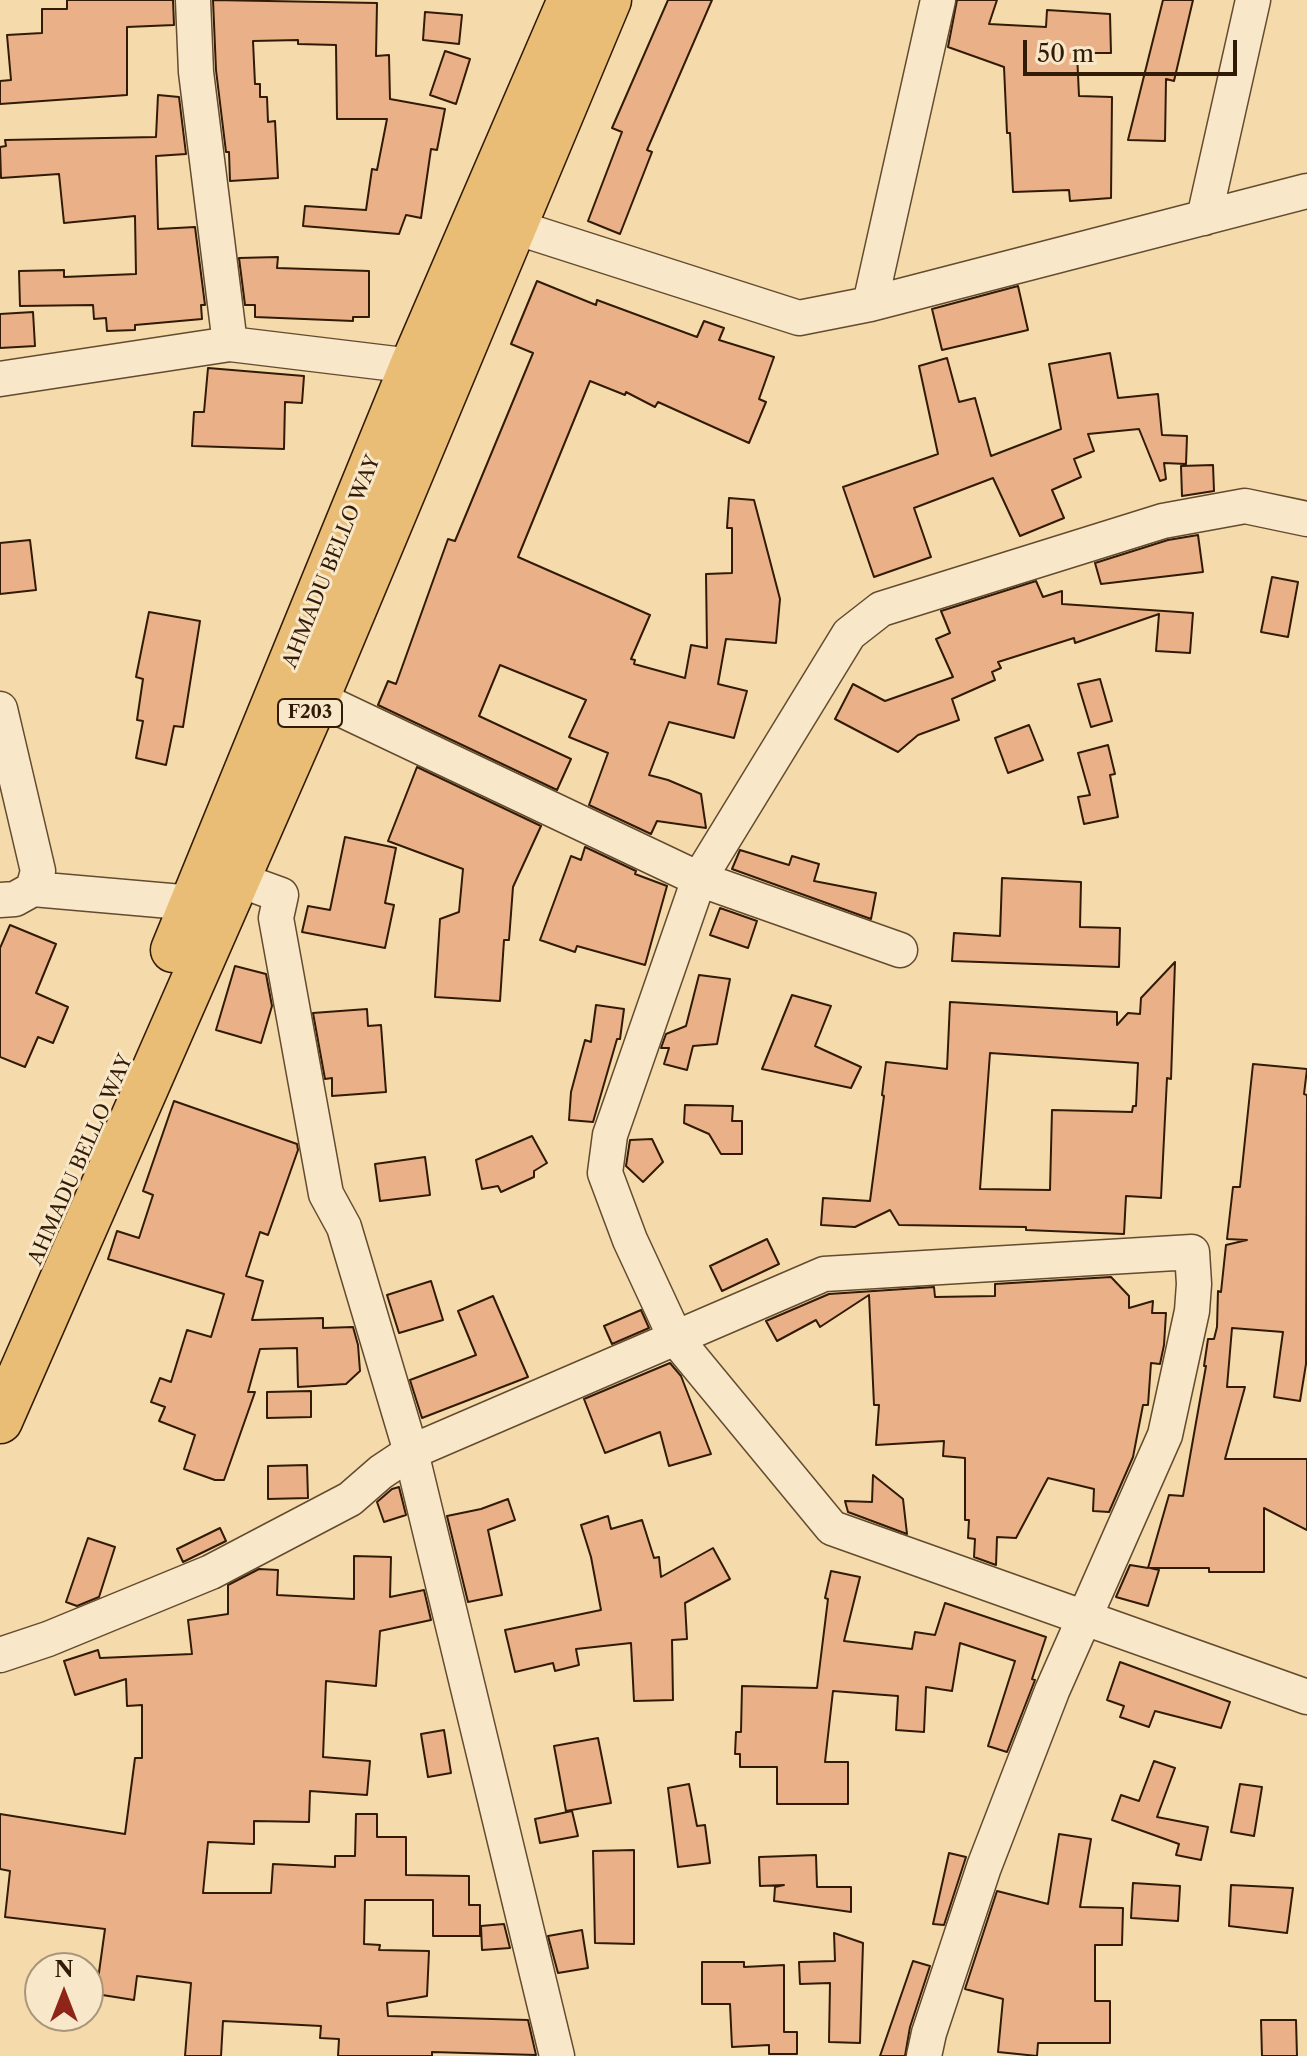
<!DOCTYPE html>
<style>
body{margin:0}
#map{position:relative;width:1307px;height:2056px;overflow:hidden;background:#f5daab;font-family:"Libre Caslon Text",serif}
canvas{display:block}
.north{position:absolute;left:24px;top:1952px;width:80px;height:80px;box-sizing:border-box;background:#f8e7c8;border:2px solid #a9957a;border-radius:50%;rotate:0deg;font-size:22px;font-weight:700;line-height:32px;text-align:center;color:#321b06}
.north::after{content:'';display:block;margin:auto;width:28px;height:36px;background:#8f2418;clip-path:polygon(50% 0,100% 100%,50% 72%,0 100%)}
.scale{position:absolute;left:1023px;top:40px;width:214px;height:36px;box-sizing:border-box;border:4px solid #321b06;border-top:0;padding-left:10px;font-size:24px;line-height:28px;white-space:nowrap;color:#321b06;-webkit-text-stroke:6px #f8e7c8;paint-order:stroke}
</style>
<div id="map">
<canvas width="1307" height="2056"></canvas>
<div class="north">N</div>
<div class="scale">50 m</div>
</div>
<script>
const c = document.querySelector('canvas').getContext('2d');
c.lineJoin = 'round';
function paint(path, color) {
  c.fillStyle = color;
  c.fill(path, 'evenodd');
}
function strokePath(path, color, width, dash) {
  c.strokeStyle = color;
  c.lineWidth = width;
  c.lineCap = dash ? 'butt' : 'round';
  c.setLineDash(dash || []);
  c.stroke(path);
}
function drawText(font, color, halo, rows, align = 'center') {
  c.font = font + ' "Libre Caslon Text",serif';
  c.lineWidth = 6;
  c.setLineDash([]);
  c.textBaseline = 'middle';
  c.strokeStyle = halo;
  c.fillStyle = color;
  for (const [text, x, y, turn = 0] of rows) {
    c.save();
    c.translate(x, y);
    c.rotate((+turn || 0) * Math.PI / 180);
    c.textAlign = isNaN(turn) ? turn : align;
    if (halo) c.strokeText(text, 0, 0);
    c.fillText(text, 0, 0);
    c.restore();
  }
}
const building = new Path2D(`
 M67,0H173L174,25L127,27V95L0,104V81L11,80L7,35L42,33V9H67Z
 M213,0L377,3L376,56L389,55L390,99L445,109L437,150L431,149L421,218L406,215L399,234L303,226L305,206L366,210L372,169L377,170L387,119H337L336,45L298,44V40L253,41L255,84H260V97H267L268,122L275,121L278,178L230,181L229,152H226L216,70Z
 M668,0H712L647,150L652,152L620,234L588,221L622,132L612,128Z
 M957,0H997L989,24L1046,27L1047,10L1110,14L1111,53H1077L1079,96L1112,97L1111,198L1070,201L1069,190L1013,192L1010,133H1007L1004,67L948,47Z
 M1163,0H1193L1174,81L1166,79L1165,141L1128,140Z
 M425,12L462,15L459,44L423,40Z
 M445,51L470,59L456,104L430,95Z
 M158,95L179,97L186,154L156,156L158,229L195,227L205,305H201L202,319L135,325V330L107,331L106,318L94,319L93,305L20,306L19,271L64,270V277L136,274L135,216L64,223L59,174L1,178L0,147L6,146L5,140L156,137Z
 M278,257L277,268L369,271V317H353V321L255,317V305H245L239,258Z
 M537,281L596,305L597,300L697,337L704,321L724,328L719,340L774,357L759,399L766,402L749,443L658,402L655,407L626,392L625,395L590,381L518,557L650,615L631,659L635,660L634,664L685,678L691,645L707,648L706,574L732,573V528H727L729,498L754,500L780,599L776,643L726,639L718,684L747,691L734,738L669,722L649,775L668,780L701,794L706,828L657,821L651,834L589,805L608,753L569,737L586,700L500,665L479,716L571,759L557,790L378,705L388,681L396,684L448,539L455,541L533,353L511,344Z
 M1018,286L1028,330L942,350L932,309Z
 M33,312L35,346L0,348V314Z
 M1110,353L1118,398L1158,394L1162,435L1187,436L1186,464L1164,463L1166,479L1160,481L1139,429L1088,434L1094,451L1074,459L1081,477L1052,490L1064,518L1020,536L993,478L914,508L931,557L874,577L843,487L938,454L919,366L947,358L959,402L975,398L991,456L1061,429L1049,364Z
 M208,368L304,376L302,403L285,402L284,449L192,446L194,412H204Z
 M1213,465L1214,491L1182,496L1181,466Z
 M1198,535L1203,572L1101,584L1095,563L1168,540Z
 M30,540L36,590L0,594V543Z
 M1272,577L1298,582L1288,637L1261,632Z
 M1036,581L1043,597L1062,591V604L1193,613L1190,653L1156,651L1159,614L1075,643L1074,638L998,662L1001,668L992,672L995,680L952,699L959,720L918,735L898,752L835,719L853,684L885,701L953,677L936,639L950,633L941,611Z
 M149,612L200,621L183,727L174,726L166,765L136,758L143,721L137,720L143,679L136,677Z
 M1100,679L1112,721L1091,727L1078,684Z
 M1029,725L1043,760L1008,773L995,738Z
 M1108,745L1115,774L1110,775L1118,817L1084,824L1078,797L1090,795L1078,753Z
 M417,767L541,826L513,887L509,940H504L500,1001L435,997L440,919L459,912L463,869L388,841Z
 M345,837L396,848L385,903L394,905L385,948L302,932L308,906L330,910Z
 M585,847L636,871L635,874L667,886L645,965L577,946L575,952L540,940L571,856L581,860Z
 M740,850L789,865L792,856L819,864L814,881L876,893L871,919L732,869Z
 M1002,878L1081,882L1080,927L1120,928L1119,967L952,961L954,933L1000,936Z
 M720,908L757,921L748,948L710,935Z
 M10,925L56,944L36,993L68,1007L53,1043L38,1037L25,1067L0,1057V948Z
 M1175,962L1171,1079L1167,1078L1161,1198L1126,1196L1124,1234L1026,1230V1227L899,1225L890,1210L855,1227L821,1225L823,1198L870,1201L884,1096L882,1095L886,1062L947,1069L950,1002L1117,1012V1025L1128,1013L1140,1014L1141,998ZM990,1053L1138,1063L1136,1106H1133L1132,1112L1052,1110L1050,1190L980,1189Z
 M235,966L266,974L272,1006L261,1043L216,1030Z
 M699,975L730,979L717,1044L693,1046L687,1070L664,1064L669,1048H661L666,1034L686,1026Z
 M792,995L831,1006L815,1046L861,1067L851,1088L762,1069Z
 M596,1005L624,1009L620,1039H617L593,1122L569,1120L571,1092L585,1040L591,1042Z
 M367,1009L368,1026L381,1025L386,1092L332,1096V1078L325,1079L313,1013Z
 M1253,1064L1307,1069L1304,1094L1307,1095L1306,1364L1300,1401L1274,1397L1283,1332L1232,1328L1227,1387H1245L1225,1459H1307V1530L1264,1508V1572H1209V1568H1150L1159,1570L1148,1606L1116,1597L1130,1565L1148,1568L1169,1495L1183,1496L1206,1366H1204L1208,1339H1214L1217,1327L1218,1291L1221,1292L1226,1245L1247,1240L1227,1239L1233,1187H1240Z
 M174,1101L297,1144L298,1150L268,1235L260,1232L246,1276L263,1281L252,1320L323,1318V1328L353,1327L358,1345L360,1371L346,1384L298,1387L297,1348L260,1349L248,1392H255L224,1480H215L184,1469L195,1435L159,1421L165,1407L151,1402L160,1378L171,1382L187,1330L211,1337L224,1294L108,1259L117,1231L139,1238L153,1195L143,1191Z
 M685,1105L733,1106L732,1121H742V1154H721L709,1134L684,1123Z
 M532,1136L547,1163L534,1171V1177L501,1192L498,1186L482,1189L476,1160Z
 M652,1139L663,1162L643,1182L626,1166L630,1140Z
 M425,1157L430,1195L380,1201L375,1164Z
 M767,1239L779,1264L722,1291L710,1266Z
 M1111,1277L1129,1296V1308L1153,1301L1152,1313H1166L1164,1345L1160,1364L1151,1363L1148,1405H1143L1133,1457L1109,1512L1093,1511L1094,1489L1048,1478L1016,1538L997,1537L996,1565L974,1557L975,1539L968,1538L969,1520H965V1458L943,1456L944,1441L876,1445L879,1405H874L869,1295L820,1327L816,1320L777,1341L766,1321L829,1294L934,1287L935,1297L995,1296V1284Z
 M431,1281L443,1320L399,1333L387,1295Z
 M493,1296L528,1377L422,1418L410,1380L476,1355L458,1311Z
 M641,1310L649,1328L612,1344L604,1326Z
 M670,1363L681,1376L711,1454L669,1466L660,1432L605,1453L584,1399Z
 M311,1391V1417L267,1418V1392Z
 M307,1465L308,1498L268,1499V1466Z
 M873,1475L903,1499L907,1534L848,1512L845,1501L872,1502Z
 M399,1487L406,1515L384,1522L377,1502L392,1489Z
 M508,1499L515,1520L488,1530L502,1595L468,1602L447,1516L481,1509Z
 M608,1516L611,1529L642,1520L654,1558L659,1557L661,1577L713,1548L730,1579L685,1603L687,1639L672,1640L673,1700L634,1701L631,1643L576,1649L579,1665L555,1671L553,1663L515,1672L505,1630L601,1610L591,1557L581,1525Z
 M220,1528L226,1541L183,1562L177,1549Z
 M88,1538L115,1547L99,1597L77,1606L66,1602Z
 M354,1556L391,1557L390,1597L424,1590L431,1620L380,1631L376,1686L326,1681L323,1757L370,1761L367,1795L310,1791L309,1822L254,1821V1844L208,1842L203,1893H271L273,1864L335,1867V1856H355L356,1814H377V1837H406V1875L469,1876V1905H480V1936H433V1900H365L364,1944L380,1945L379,1950L429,1951L427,1996L387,2003L388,2016L528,2020L536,2055L432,2052V2056H338L339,2039L320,2038L321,2026L223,2021L221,2056H185L191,1983L137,1976L134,2000L96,1994L105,1929L5,1917L10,1871L0,1869V1814L125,1834L135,1758H142V1705L127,1706L126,1679L75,1695L64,1661L98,1650L100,1658L192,1654L188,1620L228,1614V1585L259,1569L278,1570L277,1595L354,1599Z
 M831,1571L860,1577L844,1641L912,1649L915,1632L935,1635L945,1603L1046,1637L1032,1679L1035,1680L1007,1752L988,1746L1015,1661L960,1643L952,1691L926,1687L924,1732L896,1730L898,1696L833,1691L825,1762H848V1804H777V1767H740V1754H735L736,1732H741L742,1686L817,1688L828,1599L825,1598Z
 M1120,1662L1230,1702L1221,1728L1155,1711L1149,1727L1120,1717L1124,1706L1107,1700Z
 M444,1730L451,1773L428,1777L421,1734Z
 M598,1738L611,1803L566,1811L554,1746Z
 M1154,1761L1175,1768L1157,1817L1208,1827L1201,1860L1176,1855L1179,1844L1112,1820L1121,1795L1139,1801Z
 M689,1784L697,1826L705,1825L710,1863L678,1867L668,1788Z
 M1240,1784L1262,1787L1254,1836L1231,1832Z
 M572,1811L578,1836L540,1843L535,1819Z
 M1059,1834L1091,1839L1080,1907L1123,1908L1122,1945H1095V2001H1110V2043H1038L1037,2056L998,2052L1003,1999L965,1989L997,1891L1048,1904Z
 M634,1850V1944L595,1943L593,1851Z
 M949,1853L966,1857L944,1925L933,1924Z
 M816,1855L817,1887H851V1912L774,1901L775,1887L784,1885L760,1886L759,1857Z
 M1133,1883L1180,1886L1178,1921L1131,1918Z
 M1231,1885L1293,1888L1287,1933L1229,1926Z
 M504,1924L510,1948L482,1950L481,1926Z
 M582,1930L588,1968L558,1973L548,1936Z
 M834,1933L863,1943L860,2043L829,2042L830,1983L800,1984L799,1962L835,1961Z
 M913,1961L930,1966L910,2027L905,2056H880Z
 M702,1962H744V1967L784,1965V2032H797V2054H769V2045L732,2047L730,2004H702Z
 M1261,2020H1296L1297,2056H1262Z`);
const street = new Path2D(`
 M193,0L196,72L230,344
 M1204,218L1253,0
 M515,227L799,318L870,304L1307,191
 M870,304L938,0
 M0,379L230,344L412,366
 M1307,519L1245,506L1163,521L881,609L849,634L699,879L610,1135L605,1173L630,1240L676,1339L832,1528L1307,1697
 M317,698L699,879L900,950
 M0,709L38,871L33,889
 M237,879L281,895L276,918L326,1194L344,1227L411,1452L557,2056
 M0,900L15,899L33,889L193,903
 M0,1655L48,1639L211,1572L350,1499L381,1472L411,1452L824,1274L1192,1252L1194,1284L1192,1311L1165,1435L1052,1691L984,1867L929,2033L924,2056`);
const primary = new Path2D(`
 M173,950L412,366L570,0
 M0,1421L317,698L609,0`);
const shields = [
 [310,713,64]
];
const shieldNames = [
 ["F203",310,713]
];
const streetNames = [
 ["AHMADU BELLO WAY",332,562,-68],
 ["AHMADU BELLO WAY",81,1160,-66]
];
paint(building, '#eab189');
strokePath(building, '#321b06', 2);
strokePath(street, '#634b2f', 37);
strokePath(primary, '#321b06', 47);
strokePath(street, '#f8e7c8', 34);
strokePath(primary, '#eabd76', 44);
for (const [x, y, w] of shields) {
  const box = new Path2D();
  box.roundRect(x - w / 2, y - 14, w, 28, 6);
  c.fillStyle = '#f8e7c8';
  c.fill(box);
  strokePath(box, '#321b06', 2);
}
drawText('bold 18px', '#321b06', null, shieldNames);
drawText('20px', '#321b06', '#f8e7c8', streetNames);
</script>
